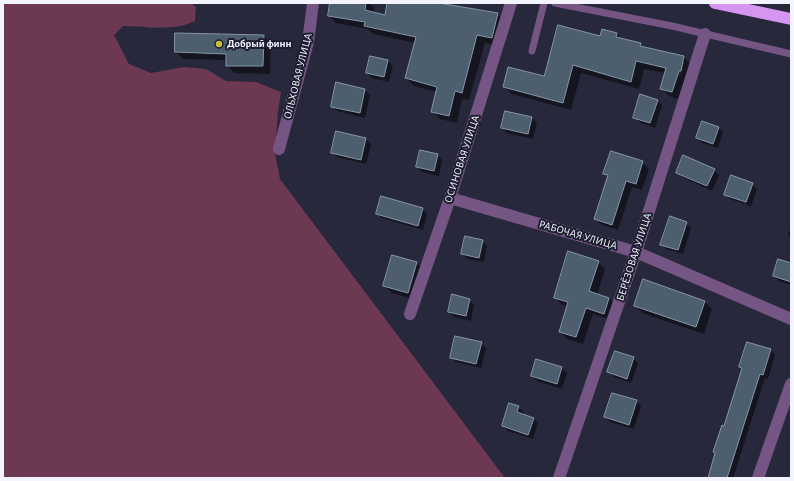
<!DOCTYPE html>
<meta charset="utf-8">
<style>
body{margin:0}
#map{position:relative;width:794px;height:481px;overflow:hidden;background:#27283b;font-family:"Alegreya Sans",sans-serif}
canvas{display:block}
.frame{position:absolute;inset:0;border:4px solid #f3f4fe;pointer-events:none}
</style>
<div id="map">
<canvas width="794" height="481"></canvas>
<div class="frame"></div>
</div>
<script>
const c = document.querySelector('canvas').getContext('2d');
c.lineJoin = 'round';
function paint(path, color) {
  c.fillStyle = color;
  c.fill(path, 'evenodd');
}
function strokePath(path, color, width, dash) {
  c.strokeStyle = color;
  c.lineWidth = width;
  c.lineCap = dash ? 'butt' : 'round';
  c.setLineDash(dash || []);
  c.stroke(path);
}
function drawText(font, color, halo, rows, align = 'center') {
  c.font = font + ' "Alegreya Sans",sans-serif';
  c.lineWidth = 4;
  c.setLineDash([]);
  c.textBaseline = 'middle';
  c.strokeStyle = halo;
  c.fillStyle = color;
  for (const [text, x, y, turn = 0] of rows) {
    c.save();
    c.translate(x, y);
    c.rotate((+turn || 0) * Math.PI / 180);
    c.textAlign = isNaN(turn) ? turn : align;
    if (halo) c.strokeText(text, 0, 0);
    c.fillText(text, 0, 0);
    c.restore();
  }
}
const green = new Path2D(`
 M3,3H191L196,7L195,21C172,32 147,26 123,26L114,35L129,64L151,73L184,67L206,69L226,81L256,82L281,92L278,111L275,153L280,179L505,478H3Z`);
const shadow = new Path2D(`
 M331,3H369L374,8L373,13L386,16L388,3H434L497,14L505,22L500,45L485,43L469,100L462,99L457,123L440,119L432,111L437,92L414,86L406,78L416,43L373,34L368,29L336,23L329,16Z
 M617,34L622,39L640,44L645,49L684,57L691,65L680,100L669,96L661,88L666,73L644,69L639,89L581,73L571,110L512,94L504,87L545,77L601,38ZM682,62H684L680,76H679Z
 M264,36L271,44L270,74L234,73L227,65V60L183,59L176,52Z
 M388,61L393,66L389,82L372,78L368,73Z
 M337,84L365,90L370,95L365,118L337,111L332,106Z
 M657,100L662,105L655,128L639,122L634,117Z
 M532,118L537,123L533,139L507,133L502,128Z
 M718,127L723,132L718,148L702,143L697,138Z
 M366,139L371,144L366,164L337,157L332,152Z
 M438,155L442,160L439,176L422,172L417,167Z
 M642,162L649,169L642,190L632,187L618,230L602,225L595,219L608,177L605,173Z
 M714,170L719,175L712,191L682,177L677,172Z
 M752,184L757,189L751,206L746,205L753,185H751L744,204L730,199L726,195Z
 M422,209L427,214L423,230L382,218L377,213Z
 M686,223L691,228L683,254L666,249L662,244Z
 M791,226V238L788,235Z
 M482,241L487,246L484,262L467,259L462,254Z
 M598,262L605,269L597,295L609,298L616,306L611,320L593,314L583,344L567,339L560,332L568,306L562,305L555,298Z
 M417,263L424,270L416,300L392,293L384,286Z
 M791,264V285L779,281L774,276Z
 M469,300L474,305L471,321L454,317L449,312Z
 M705,302L712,309L704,334L642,313L635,305Z
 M481,343L486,348L481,368L456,362L451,357Z
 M771,350L775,355L768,379L765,378L733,478H709L716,454L714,452L725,427L743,369L740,367Z
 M633,358L638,363L631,383L614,377L609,372Z
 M562,368L567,373L562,389L537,381L532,376Z
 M636,401L641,406L634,429L610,422L605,417Z
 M510,404L519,407L524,412L523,415L534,418L538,423L533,439L508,431L503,426Z`);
const building = new Path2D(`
 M330,3H366L365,10L385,15L387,3H439L498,13L492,38L477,35L462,93L455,91L449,116L431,112L437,87L405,78L416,37L364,26L365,22L328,16Z
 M558,25L600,36L602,29L617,33L616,37L641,43L640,46L684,56L681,71H679L672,92L660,89L666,68L636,61L631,82L573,65L563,103L503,87L508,67L544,76Z
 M175,33L264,35L263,66H226V54L175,52Z
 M370,56L388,60L384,77L366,73Z
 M336,82L365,89L360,113L331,107Z
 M640,94L658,100L650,123L633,118Z
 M505,111L532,117L528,134L501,128Z
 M702,121L719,127L713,144L696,138Z
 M336,131L366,138L361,160L331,153Z
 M420,150L438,154L434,171L416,167Z
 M611,151L643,161L636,184L626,181L612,225L594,219L608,175L603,174Z
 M683,155L715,169L707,186L676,173Z
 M731,175L753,183L746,202L724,195Z
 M381,196L423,208L418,226L376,214Z
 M670,216L687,222L678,250L660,245Z
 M465,236L483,240L479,258L461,254Z
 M568,251L599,261L589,291L609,298L604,314L586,308L576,337L559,332L568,302L554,298Z
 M392,255L417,262L408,293L383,286Z
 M778,259L791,263V282L773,276Z
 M643,279L705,301L696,327L634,306Z
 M452,294L470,299L466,316L448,312Z
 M455,336L482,342L476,364L450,358Z
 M747,342L771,349L763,375L760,374L727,478H708L715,453L713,452L722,425L724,426L742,368L739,367Z
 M615,351L634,357L627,379L607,372Z
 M536,359L562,367L557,384L531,376Z
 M612,393L637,400L629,425L604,417Z
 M509,403L519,406L517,412L534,418L528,435L502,426Z`);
const lane = new Path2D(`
 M555,3L672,26L791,54
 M532,51L544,3`);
const street = new Path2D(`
 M279,149L308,42L313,3
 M450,198L636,252L791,319
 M410,314L450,198L511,3
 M559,478L636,252L705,34
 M758,478L791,384`);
const highway = new Path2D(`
 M715,3L791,19`);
const markers = [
 [219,44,4,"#c0be40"]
];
const poiNames = [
 ["Добрый финн",227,44]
];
const streetNames = [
 ["ОЛЬХОВАЯ УЛИЦА",298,76,-76],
 ["ОСИНОВАЯ УЛИЦА",462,159,-72],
 ["РАБОЧАЯ УЛИЦА",578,235,16],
 ["БЕРЁЗОВАЯ УЛИЦА",634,257,-72]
];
paint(green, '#6c3852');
paint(shadow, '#0007');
paint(building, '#4d5e6e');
strokePath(building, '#8497a9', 1);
strokePath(lane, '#755583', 7);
strokePath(street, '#755583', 12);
strokePath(highway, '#d695f1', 12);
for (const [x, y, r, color] of markers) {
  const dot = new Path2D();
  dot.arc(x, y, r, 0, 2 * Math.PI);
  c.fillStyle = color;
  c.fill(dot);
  strokePath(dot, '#1d1e30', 1.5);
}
drawText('bold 11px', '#f3f4fe', '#1d1e30', poiNames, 'left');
drawText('11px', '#f3f4fe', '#1d1e30', streetNames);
</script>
